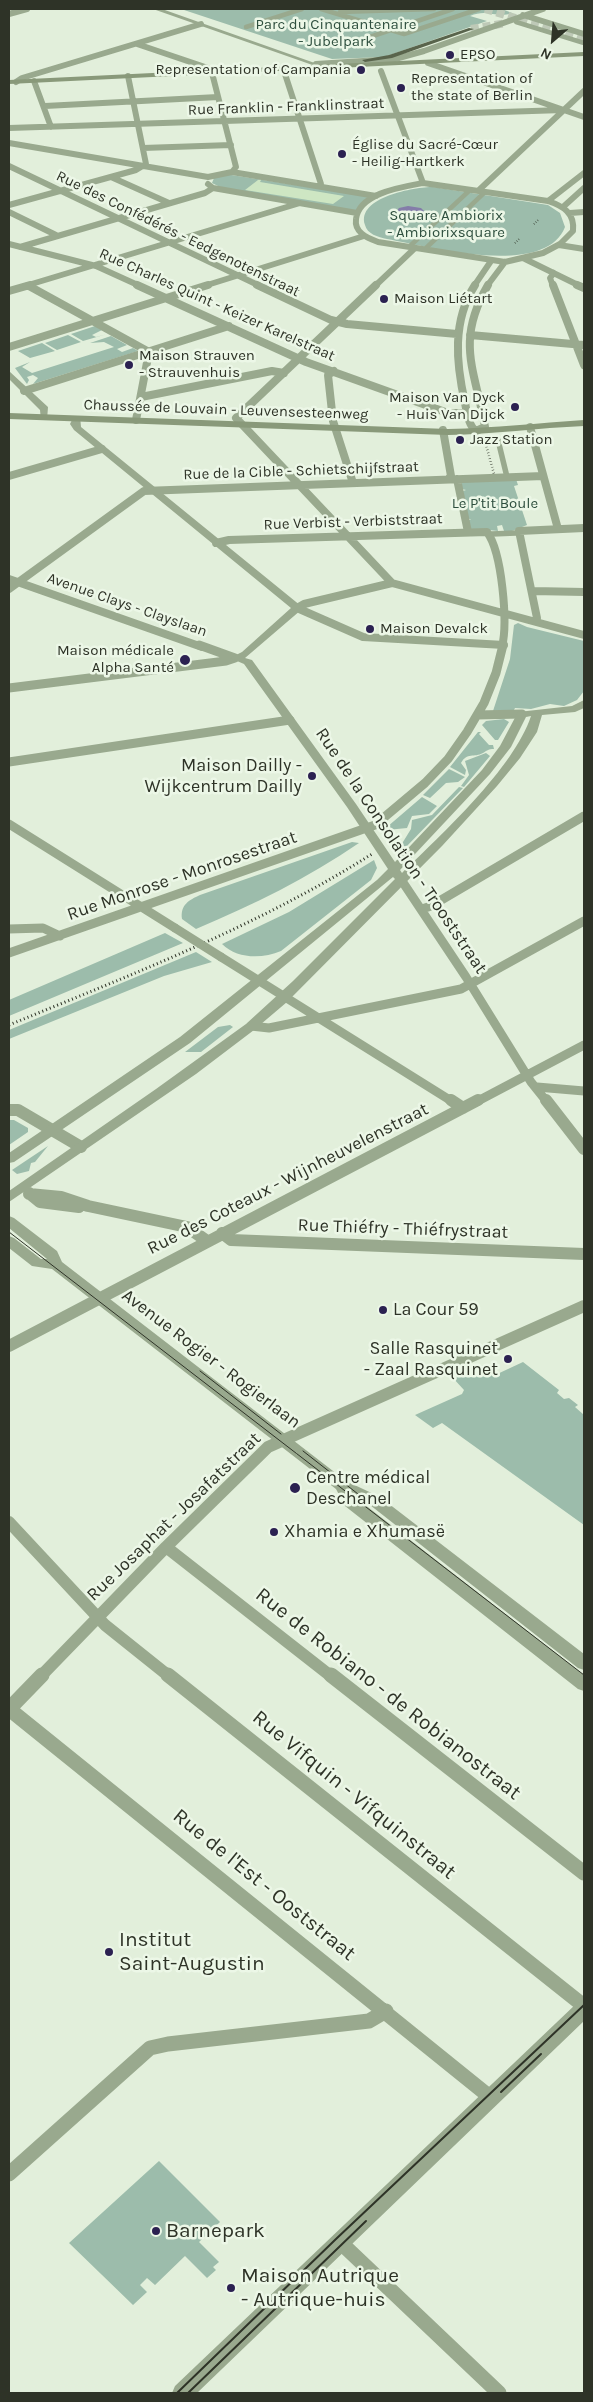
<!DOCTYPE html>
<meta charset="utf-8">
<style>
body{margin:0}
#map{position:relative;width:593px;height:2402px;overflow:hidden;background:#e2efdb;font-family:Karla,sans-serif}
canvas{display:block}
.frame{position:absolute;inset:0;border:10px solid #2e3327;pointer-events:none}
.north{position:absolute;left:528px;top:15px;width:50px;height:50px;-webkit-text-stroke:4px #ecf7e7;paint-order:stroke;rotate:207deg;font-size:14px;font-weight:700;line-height:20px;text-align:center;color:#2e3327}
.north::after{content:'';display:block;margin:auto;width:18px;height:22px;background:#2e3327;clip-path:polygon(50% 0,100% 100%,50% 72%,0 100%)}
</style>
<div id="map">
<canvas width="593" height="2402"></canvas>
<div class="frame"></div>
<div class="north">N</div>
</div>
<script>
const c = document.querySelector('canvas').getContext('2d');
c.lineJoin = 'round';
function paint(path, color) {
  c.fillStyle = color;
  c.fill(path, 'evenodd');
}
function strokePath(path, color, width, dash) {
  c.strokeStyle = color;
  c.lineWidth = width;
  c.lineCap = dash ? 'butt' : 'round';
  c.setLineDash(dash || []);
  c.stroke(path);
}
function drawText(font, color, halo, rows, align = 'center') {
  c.font = font + ' Karla,sans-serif';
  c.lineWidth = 5;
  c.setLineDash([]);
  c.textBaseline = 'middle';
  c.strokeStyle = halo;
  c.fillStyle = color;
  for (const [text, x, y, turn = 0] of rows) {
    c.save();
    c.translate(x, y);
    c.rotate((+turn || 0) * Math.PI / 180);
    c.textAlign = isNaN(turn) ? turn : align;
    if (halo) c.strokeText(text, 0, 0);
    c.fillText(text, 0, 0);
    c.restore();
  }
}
const green = new Path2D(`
 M181,9H502L512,13C496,19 488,8 470,16L487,21L384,57L332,59Z
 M225,174L372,197L356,211L222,188L212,183L214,178Z
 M433,187L548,205L560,213L565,227C545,279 426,246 387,239C378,237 367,234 365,225C356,197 415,187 433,187Z
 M95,326L102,330L92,335L96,337L107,334L83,341L71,334Z
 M68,335L81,342L57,350L45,343Z
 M111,336L127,345L117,349L122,352L133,348L138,351L33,384L38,378L33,375L27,377L29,380L27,384L15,368L30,362L22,367L32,373L114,347L104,342L90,343Z
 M42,343L55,351L30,358L18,351Z
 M516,479L518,485L514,486L527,525L512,531H504L502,525L497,526L498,531C489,530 480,529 470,529L468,520H471L468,518L463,491L466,490L462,489L461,481Z
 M518,623L527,627L584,641V691L577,700L564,706L550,704L531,709L515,708L514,710L493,711L510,659L514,625Z
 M504,719L509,722L498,740H495L482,725L486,721Z
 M478,732H481L479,734L489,745H493L494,749C488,749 488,750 483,753C474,758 467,752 461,763L466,770L465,775L450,767Z
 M486,753L490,756L464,787L461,786L469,775L465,761Z
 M449,769L465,777L458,782L446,783L430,798L423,795Z
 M459,787L463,788L406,847L403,846L398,850L411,829L412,820L432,815Z
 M422,797L437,806L429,814L412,816L407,828L387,830V827Z
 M352,842L359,843C308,878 253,905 196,929L182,919C180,905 189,900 200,895Z
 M374,860L377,868L371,880L281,951C262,959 237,959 222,944L289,912Z
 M165,933L183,943L9,1016V1000Z
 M196,952L212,962L164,976L9,1039V1030Z
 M230,1025L233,1027L201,1052H185L218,1027Z
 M9,1120H14L28,1128V1132L9,1145Z
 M48,1146L35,1162L31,1163L29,1171L17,1174L12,1170Z
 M523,1362L559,1390L557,1393L564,1399L569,1398L578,1405L575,1407L584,1415V1525L442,1423L433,1428L415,1415L462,1394L464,1390L453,1378L483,1365L493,1376Z
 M159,2161L220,2222L199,2242L219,2262L213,2267L216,2270L207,2278L185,2256L155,2285L147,2278L140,2285L147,2292L133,2305L69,2243Z`);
const plaza = new Path2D(`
 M258,180H261L260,182L344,196L333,204L245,190Z`);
const water = new Path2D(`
 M408,206L421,208L426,213C417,219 404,219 396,212L399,208Z`);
const trunkTunnel = new Path2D(`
 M485,9L584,38
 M471,29L506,23`);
const pedestrianFar1 = new Path2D(`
 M321,9L404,34L479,9
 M340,12L434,9
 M516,22L584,43
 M246,27L302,9
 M364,39L453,9
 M410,246L470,190
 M426,248L485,192`);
const pedestrian = new Path2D(`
 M498,440L507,477
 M492,534L516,533`);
const minorFar4 = new Path2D(`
 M9,14L27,9
 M523,15L584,34
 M137,44L211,69L236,167L232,172
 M428,63L584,117
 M316,64L395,59L424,51L543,9
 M283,68L321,184L318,186
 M381,71L423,183
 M34,81L51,127
 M16,82L22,78L201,24
 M45,106L218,97
 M9,128L563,110
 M9,143L208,177L232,172L376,196
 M143,148L231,145
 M9,166L260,286
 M111,177L169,203
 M423,183L548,201C563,206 575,213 573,231L560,244L543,253L505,262L378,242C368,238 354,233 356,219C359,193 402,187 423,183Z
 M208,184L213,188L357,213
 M479,190L584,91
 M548,201L584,173
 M9,205L136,170L146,164L128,76
 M563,207L584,188
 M9,212L56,235
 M570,213L584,212
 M9,244L96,266L140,286
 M559,245L584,249
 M20,247L205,193L213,188
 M525,259L580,286
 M25,286L300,203
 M204,286L364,236
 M375,286L415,248
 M474,286L491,261
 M487,286L505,262
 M553,286L550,278L554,273`);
const minorFar3 = new Path2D(`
 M137,285L306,362L448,413H469
 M257,285L331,320L347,324L457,334
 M376,285L236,418L392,583
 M475,285C452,321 456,363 465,403C467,412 468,425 476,431L485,427C475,369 455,342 488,285
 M553,285L584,365
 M577,285L584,288
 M29,286L149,352L136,420
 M9,291L30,285
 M470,335L584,345
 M9,347L208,285
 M334,371L328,375L333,421L353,483
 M24,391L229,326
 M141,397L272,371L284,373
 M530,427L558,529
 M443,430L451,476L449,478
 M9,476L102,449
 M457,479L468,532
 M216,543L229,540L487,532C502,552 508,622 502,647
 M9,579L202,647
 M9,589L144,491L543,476
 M533,591L584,592
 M535,621L537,618L519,531L584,528
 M504,645L363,637L297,608L304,604L392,583L584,635`);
const minorFar2 = new Path2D(`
 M199,645L235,658
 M9,688L226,661L235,658
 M477,715L522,714
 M9,762L290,720
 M9,824L175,928
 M402,881L466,977L531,1082L547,1102
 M422,909L431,906L584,816
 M9,929L43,928L60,936
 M9,953L375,825L425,783L448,759L467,732L484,703L496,673L503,645
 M221,957L453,1102
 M251,1026L269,1028L461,989L584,921
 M537,1087L584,1091
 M476,1102L584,1045`);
const minorFar1 = new Path2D(`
 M451,1100L463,1108
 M546,1100L584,1149
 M9,1110H18L81,1147
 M29,1193L40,1202L79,1207
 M29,1194L61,1197L88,1206L187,1227L207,1241
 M222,1233L231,1240L584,1254
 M9,1346L478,1100
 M9,1522L105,1625L170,1677
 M166,1547L332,1677
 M40,1677L166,1547L268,1447L584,1306`);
const minor = new Path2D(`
 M168,1675L584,2006
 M331,1675L584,1873
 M9,1709L42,1675
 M9,1709L490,2097
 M9,2174L150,2048L168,2044L369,2021L386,2011
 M339,2241L499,2393`);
const tertiary = new Path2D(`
 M153,9H162L326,67L321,68Z
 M9,371L48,407L47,420H41L40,410L9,379Z
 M74,416H80L81,427L301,606V610L245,658L252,660L356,804L395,862L482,770L500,746L518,712L572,706L584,700V708L575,712L542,715L537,732L520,758L497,786L442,846L287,1002L254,1030L196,1074L9,1202V1191L156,1089L246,1024L293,981L395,879L393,877L190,1043L14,1162L9,1163V1153L180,1037L377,880L388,869L347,807L244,664L230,658L242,652L291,608L74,430L70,424ZM531,716C514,768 441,835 402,873L400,870L490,774L511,747L526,717Z
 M9,1216L14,1218L57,1251L62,1262L346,1481L380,1497L584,1654V1670L578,1668L370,1505L360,1501L584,1675V1691L578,1689L345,1506L336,1489L52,1269L32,1266L9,1248V1236L14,1238L41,1259H47L9,1228Z
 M584,2001V2021L197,2393H172L175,2386L577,2003Z`);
const secondary = new Path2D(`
 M584,52V56L9,84V80Z
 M9,413L448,429C495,428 538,423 584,420V426C538,428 494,434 448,435L9,419Z`);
const trunk = new Path2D(`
 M469,28L474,29L392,58L365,62L362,60L389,55Z`);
const tramFar1 = new Path2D(`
 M9,1232L584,1675
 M200,1371L281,1434
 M303,1451L358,1494`);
const tram = new Path2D(`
 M501,2092L541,2054
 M177,2393L336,2239L584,2005
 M188,2393L366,2221`);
const railFar2 = new Path2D(`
 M534,224L538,220
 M515,243L519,239`);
const railFar1 = new Path2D(`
 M485,441L494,474`);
const rail = new Path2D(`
 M9,1025C133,974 258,926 372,854`);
const minorBridge = new Path2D(`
 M175,928L221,957`);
const markers = [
 [450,55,5,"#2b2151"],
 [361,70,5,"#2b2151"],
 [401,88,5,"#2b2151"],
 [342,154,5,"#2b2151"],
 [384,299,5,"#2b2151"],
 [129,365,5,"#2b2151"],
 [515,407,5,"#2b2151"],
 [460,440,5,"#2b2151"],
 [370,629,5,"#2b2151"],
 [185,660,6,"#2b2151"],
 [312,776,5,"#2b2151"],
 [383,1310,5,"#2b2151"],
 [508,1359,5,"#2b2151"],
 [295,1488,6,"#2b2151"],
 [274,1532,5,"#2b2151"],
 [109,1952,5,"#2b2151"],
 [156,2231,5,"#2b2151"],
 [231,2288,5,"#2b2151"]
];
const farParknames = [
 ["Parc du Cinquantenaire",336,25],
 ["- Jubelpark",336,42],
 ["Square Ambiorix",446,216],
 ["- Ambiorixsquare",446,233],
 ["Le P'tit Boule",495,504]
];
const farPoinames = [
 ["EPSO",460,55],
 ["Representation of Campania",351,70,"right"],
 ["Representation of",411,79],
 ["the state of Berlin",411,96],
 ["Église du Sacré-Cœur",352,145],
 ["- Heilig-Hartkerk",352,162],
 ["Maison Liétart",394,299],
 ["Maison Strauven",139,356],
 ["- Strauvenhuis",139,373],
 ["Maison Van Dyck",505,398,"right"],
 ["- Huis Van Dijck",505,415,"right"],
 ["Jazz Station",470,440],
 ["Maison Devalck",380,629],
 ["Maison médicale",174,651,"right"],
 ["Alpha Santé",174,668,"right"]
];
const farStreetnames = [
 ["Rue Franklin - Franklinstraat",286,107,-2],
 ["Rue des Confédérés - Eedgenotenstraat",178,234,26],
 ["Rue Charles Quint - Keizer Karelstraat",217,305,24],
 ["Chaussée de Louvain - Leuvensesteenweg",226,410,2],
 ["Rue de la Cible - Schietschijfstraat",301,471,-2],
 ["Rue Verbist - Verbiststraat",353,522,-2],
 ["Avenue Clays - Clayslaan",127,605,19]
];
const poiNames = [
 ["Maison Dailly -",302,766,"right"],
 ["Wijkcentrum Dailly",302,787,"right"],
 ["La Cour 59",393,1310],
 ["Salle Rasquinet",498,1349,"right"],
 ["- Zaal Rasquinet",498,1370,"right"],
 ["Centre médical",306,1478],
 ["Deschanel",306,1499],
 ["Xhamia e Xhumasë",284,1532]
];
const streetNames = [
 ["Rue de la Consolation - Trooststraat",401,851,56],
 ["Rue Monrose - Monrosestraat",182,876,-19],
 ["Rue des Coteaux - Wijnheuvelenstraat",288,1179,-27],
 ["Rue Thiéfry - Thiéfrystraat",403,1229,2],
 ["Avenue Rogier - Rogierlaan",211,1359,37],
 ["Rue Josaphat - Josafatstraat",174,1517,-44]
];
const nearStreetnames = [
 ["Rue de Robiano - de Robianostraat",388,1694,38],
 ["Rue Vifquin - Vifquinstraat",354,1795,39],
 ["Rue de l'Est - Ooststraat",264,1885,39]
];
const nearPoinames = [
 ["Institut",119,1940],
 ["Saint-Augustin",119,1964],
 ["Barnepark",166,2231],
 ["Maison Autrique",241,2276],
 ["- Autrique-huis",241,2300]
];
paint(green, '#9cbcab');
paint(plaza, '#cee6c3');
paint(water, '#847da9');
strokePath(trunkTunnel, '#bec9b7', 8, [8, 4]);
strokePath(pedestrianFar1, '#99a98e', 4.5);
strokePath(pedestrian, '#99a98e', 5.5);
strokePath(minorFar4, '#99a98e', 6);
strokePath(minorFar3, '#99a98e', 8);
strokePath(minorFar2, '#99a98e', 9);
strokePath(minorFar1, '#99a98e', 12);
strokePath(minor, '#99a98e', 15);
paint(tertiary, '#99a98e');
paint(secondary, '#89997a');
paint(trunk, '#59644c');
strokePath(tramFar1, '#2e3327', 1);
strokePath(tram, '#2e3327', 2);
strokePath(railFar2, '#2e3327', 2, [0.5, 2]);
strokePath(railFar1, '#2e3327', 2.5, [0.5, 2.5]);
strokePath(rail, '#2e3327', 3, [1, 3]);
strokePath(minorBridge, '#99a98e', 9);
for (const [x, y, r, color] of markers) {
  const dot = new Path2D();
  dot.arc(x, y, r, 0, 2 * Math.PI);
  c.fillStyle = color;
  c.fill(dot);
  strokePath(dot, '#ecf7e7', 2);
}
drawText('15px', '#2e4f3e', '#ecf7e7', farParknames);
drawText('15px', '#2e3327', '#ecf7e7', farPoinames, 'left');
drawText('15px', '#2e3327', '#ecf7e7', farStreetnames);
drawText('18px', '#2e3327', '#ecf7e7', poiNames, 'left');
drawText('18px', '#2e3327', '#ecf7e7', streetNames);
drawText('21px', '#2e3327', '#ecf7e7', nearStreetnames);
drawText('21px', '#2e3327', '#ecf7e7', nearPoinames, 'left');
</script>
